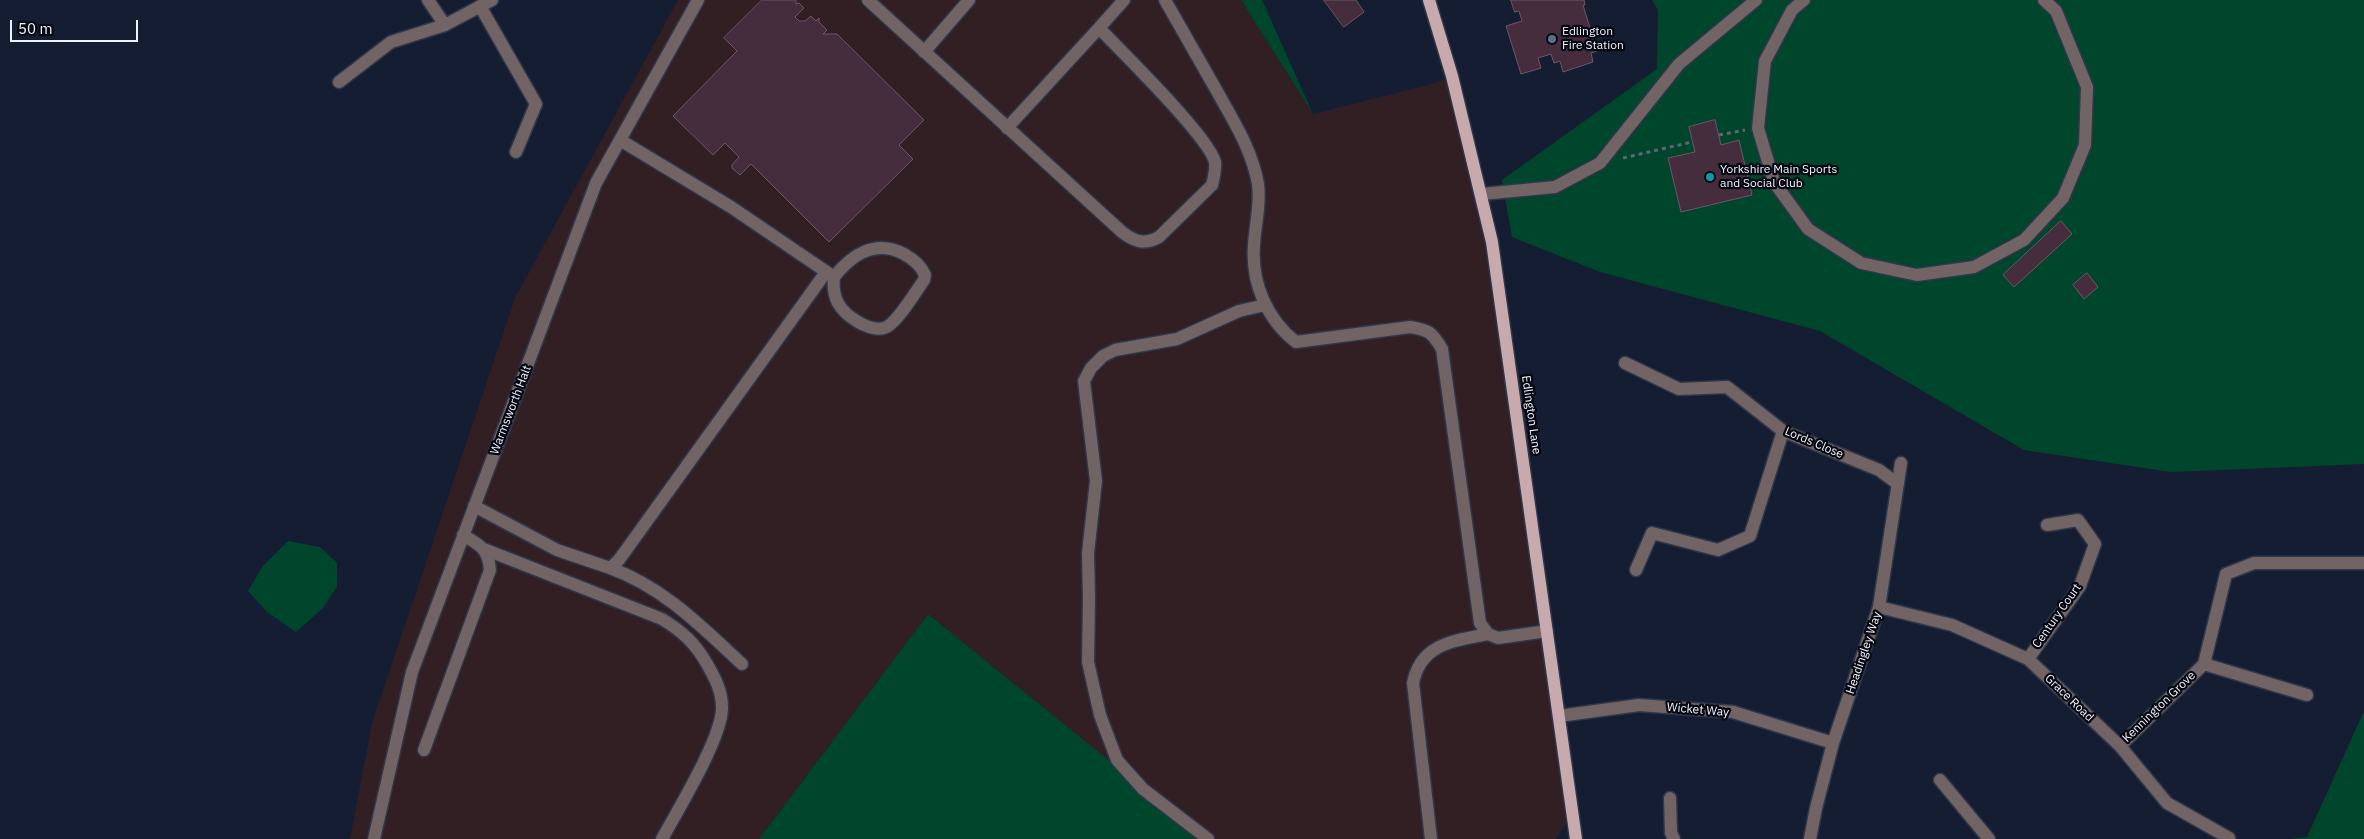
<!DOCTYPE html>
<style>
body{margin:0}
#map{position:relative;width:2364px;height:839px;overflow:hidden;background:#151d32;font-family:"IBM Plex Sans",sans-serif}
canvas{display:block}
.scale{position:absolute;left:10px;top:20px;width:128px;height:22px;box-sizing:border-box;border:2px solid #f0f3fd;border-top:0;padding-left:6px;font-size:15px;line-height:18px;white-space:nowrap;color:#f0f3fd;-webkit-text-stroke:4px #050811;paint-order:stroke}
</style>
<div id="map">
<canvas width="2364" height="839"></canvas>
<div class="scale">50 m</div>
</div>
<script>
const c = document.querySelector('canvas').getContext('2d');
c.lineJoin = 'round';
function paint(path, color) {
  c.fillStyle = color;
  c.fill(path, 'evenodd');
}
function strokePath(path, color, width, dash) {
  c.strokeStyle = color;
  c.lineWidth = width;
  c.lineCap = dash ? 'butt' : 'round';
  c.setLineDash(dash || []);
  c.stroke(path);
}
function drawText(font, color, halo, rows, align = 'center') {
  c.font = font + ' "IBM Plex Sans",sans-serif';
  c.lineWidth = 4.5;
  c.setLineDash([]);
  c.textBaseline = 'middle';
  c.strokeStyle = halo;
  c.fillStyle = color;
  for (const [text, x, y, turn = 0] of rows) {
    c.save();
    c.translate(x, y);
    c.rotate((+turn || 0) * Math.PI / 180);
    c.textAlign = isNaN(turn) ? turn : align;
    if (halo) c.strokeText(text, 0, 0);
    c.fillText(text, 0, 0);
    c.restore();
  }
}
const commercial = new Path2D(`
 M678,0H1241L1313,114L1436,83L1452,76L1477,174L1573,813L1556,839H1206L928,614L759,839H350L372,723L515,298Z`);
const green = new Path2D(`
 M1241,0H1262L1313,114Z
 M1652,0H2364V464L2171,472L2024,450L1820,331L1600,272L1512,237L1502,180L1657,69L1658,10Z
 M288,541L320,547L337,563V587L323,608L296,632L267,612L248,591L263,566Z
 M928,614L1206,839H759Z
 M2364,711V839H2289L2307,837Z`);
const building = new Path2D(`
 M762,0H796V4L799,3L804,8L795,17L799,21H805L811,16L816,21L819,18V22L827,30L823,34H837L924,120L899,145L913,159L829,242L751,164L740,175L732,168V165L739,157L725,143L713,155L673,116L737,51L724,38Z
 M1324,0H1356L1364,12L1344,27Z
 M1511,0H1584L1585,5H1583L1597,51L1591,53L1593,62L1563,72L1560,61L1554,63L1551,54L1538,58L1541,68L1521,74L1506,26L1522,21L1519,11L1515,12Z
 M1715,120L1721,145L1739,140L1752,195L1681,212L1668,158L1695,152L1689,127Z
 M2061,221L2072,234L2014,287L2003,275Z
 M2087,273L2098,287L2084,299L2073,285Z`);
const path = new Path2D(`
 M1719,135L1745,130
 M1623,158L1692,142`);
const minor = new Path2D(`
 M428,0L445,25
 M868,0L1122,232C1135,242 1145,245 1159,237L1212,185C1214,177 1216,170 1215,162C1209,137 1121,51 1099,28L1124,0
 M1165,0C1183,31 1200,62 1218,93C1234,122 1252,150 1258,184C1261,204 1255,225 1254,245C1251,281 1266,319 1296,342L1410,327C1429,330 1432,332 1442,349L1480,623L1488,634L1498,638L1547,631
 M1804,0L1792,10L1765,61L1758,128L1774,182L1808,229L1861,263L1917,275L1974,267L2024,240L2063,198L2085,145L2087,87L2056,11L2044,0
 M480,6L536,104L516,152
 M924,52L969,0
 M339,82L391,42L445,25L492,0
 M1007,128L1099,28
 M620,140L731,207L834,277C833,285 834,295 838,303C845,316 869,332 884,328C896,325 916,291 924,280L925,275C921,265 913,259 904,254C876,239 852,254 834,277
 M1482,194L1555,187L1600,163L1679,64L1756,0
 M1625,363L1679,389L1727,387L1783,431L1879,470L1898,484
 M474,506L557,550L610,568L618,561L629,546L826,272
 M484,549L662,619C683,632 695,643 707,664C715,678 722,691 722,707C723,736 678,810 662,839
 M610,568C663,587 701,626 742,664
 M1636,570L1652,533L1718,550L1750,536L1783,431
 M1879,607L1952,625L2028,659L2120,746L2167,803L2229,838
 M2028,659L2080,586L2095,544L2078,520L2047,525
 M2204,664L2307,695
 M1559,716L1639,705L1733,712L1833,743
 M2120,746L2204,664L2226,574L2254,563H2364
 M424,750L490,570C488,548 481,546 463,535
 M1940,780L1989,839
 M1670,798L1671,833L1674,839
 M374,839L412,672L596,183L698,0
 M1208,839L1143,789L1117,760L1100,715L1088,662L1089,598L1088,553L1096,481L1084,381L1091,368L1103,356L1115,350L1177,339L1239,311L1265,305
 M1431,839L1413,683C1421,643 1454,641 1488,634
 M1810,839L1816,808L1833,743L1879,607L1901,463`);
const major = new Path2D(`
 M1429,0L1452,76L1492,242L1576,839`);
const markers = [
 [1552,39,5,"#5c6f8a"],
 [1710,177,5,"#0f9aa8"]
];
const poiNames = [
 ["Edlington",1562,32],
 ["Fire Station",1562,46],
 ["Yorkshire Main Sports",1720,170],
 ["and Social Club",1720,184]
];
const streetNames = [
 ["Warmsworth Halt",511,410,-69],
 ["Edlington Lane",1531,415,82],
 ["Lords Close",1814,443,23],
 ["Century Court",2057,616,-55],
 ["Headingley Way",1864,653,-71],
 ["Grace Road",2069,698,44],
 ["Kennington Grove",2159,707,-44],
 ["Wicket Way",1698,710,5]
];
paint(commercial, '#321f23');
paint(green, '#00462c');
paint(building, '#452d3e');
strokePath(building, '#6e5567', 1);
strokePath(minor, '#2f374a', 15);
strokePath(major, '#2f374a', 15);
strokePath(path, '#5e6576', 3, [4, 4]);
strokePath(minor, '#726365', 12);
strokePath(major, '#c8a9ad', 12);
for (const [x, y, r, color] of markers) {
  const dot = new Path2D();
  dot.arc(x, y, r, 0, 2 * Math.PI);
  c.fillStyle = color;
  c.fill(dot);
  strokePath(dot, '#050811', 2);
}
drawText('12px', '#f0f3fd', '#050811', poiNames, 'left');
drawText('12px', '#f0f3fd', '#050811', streetNames);
</script>
